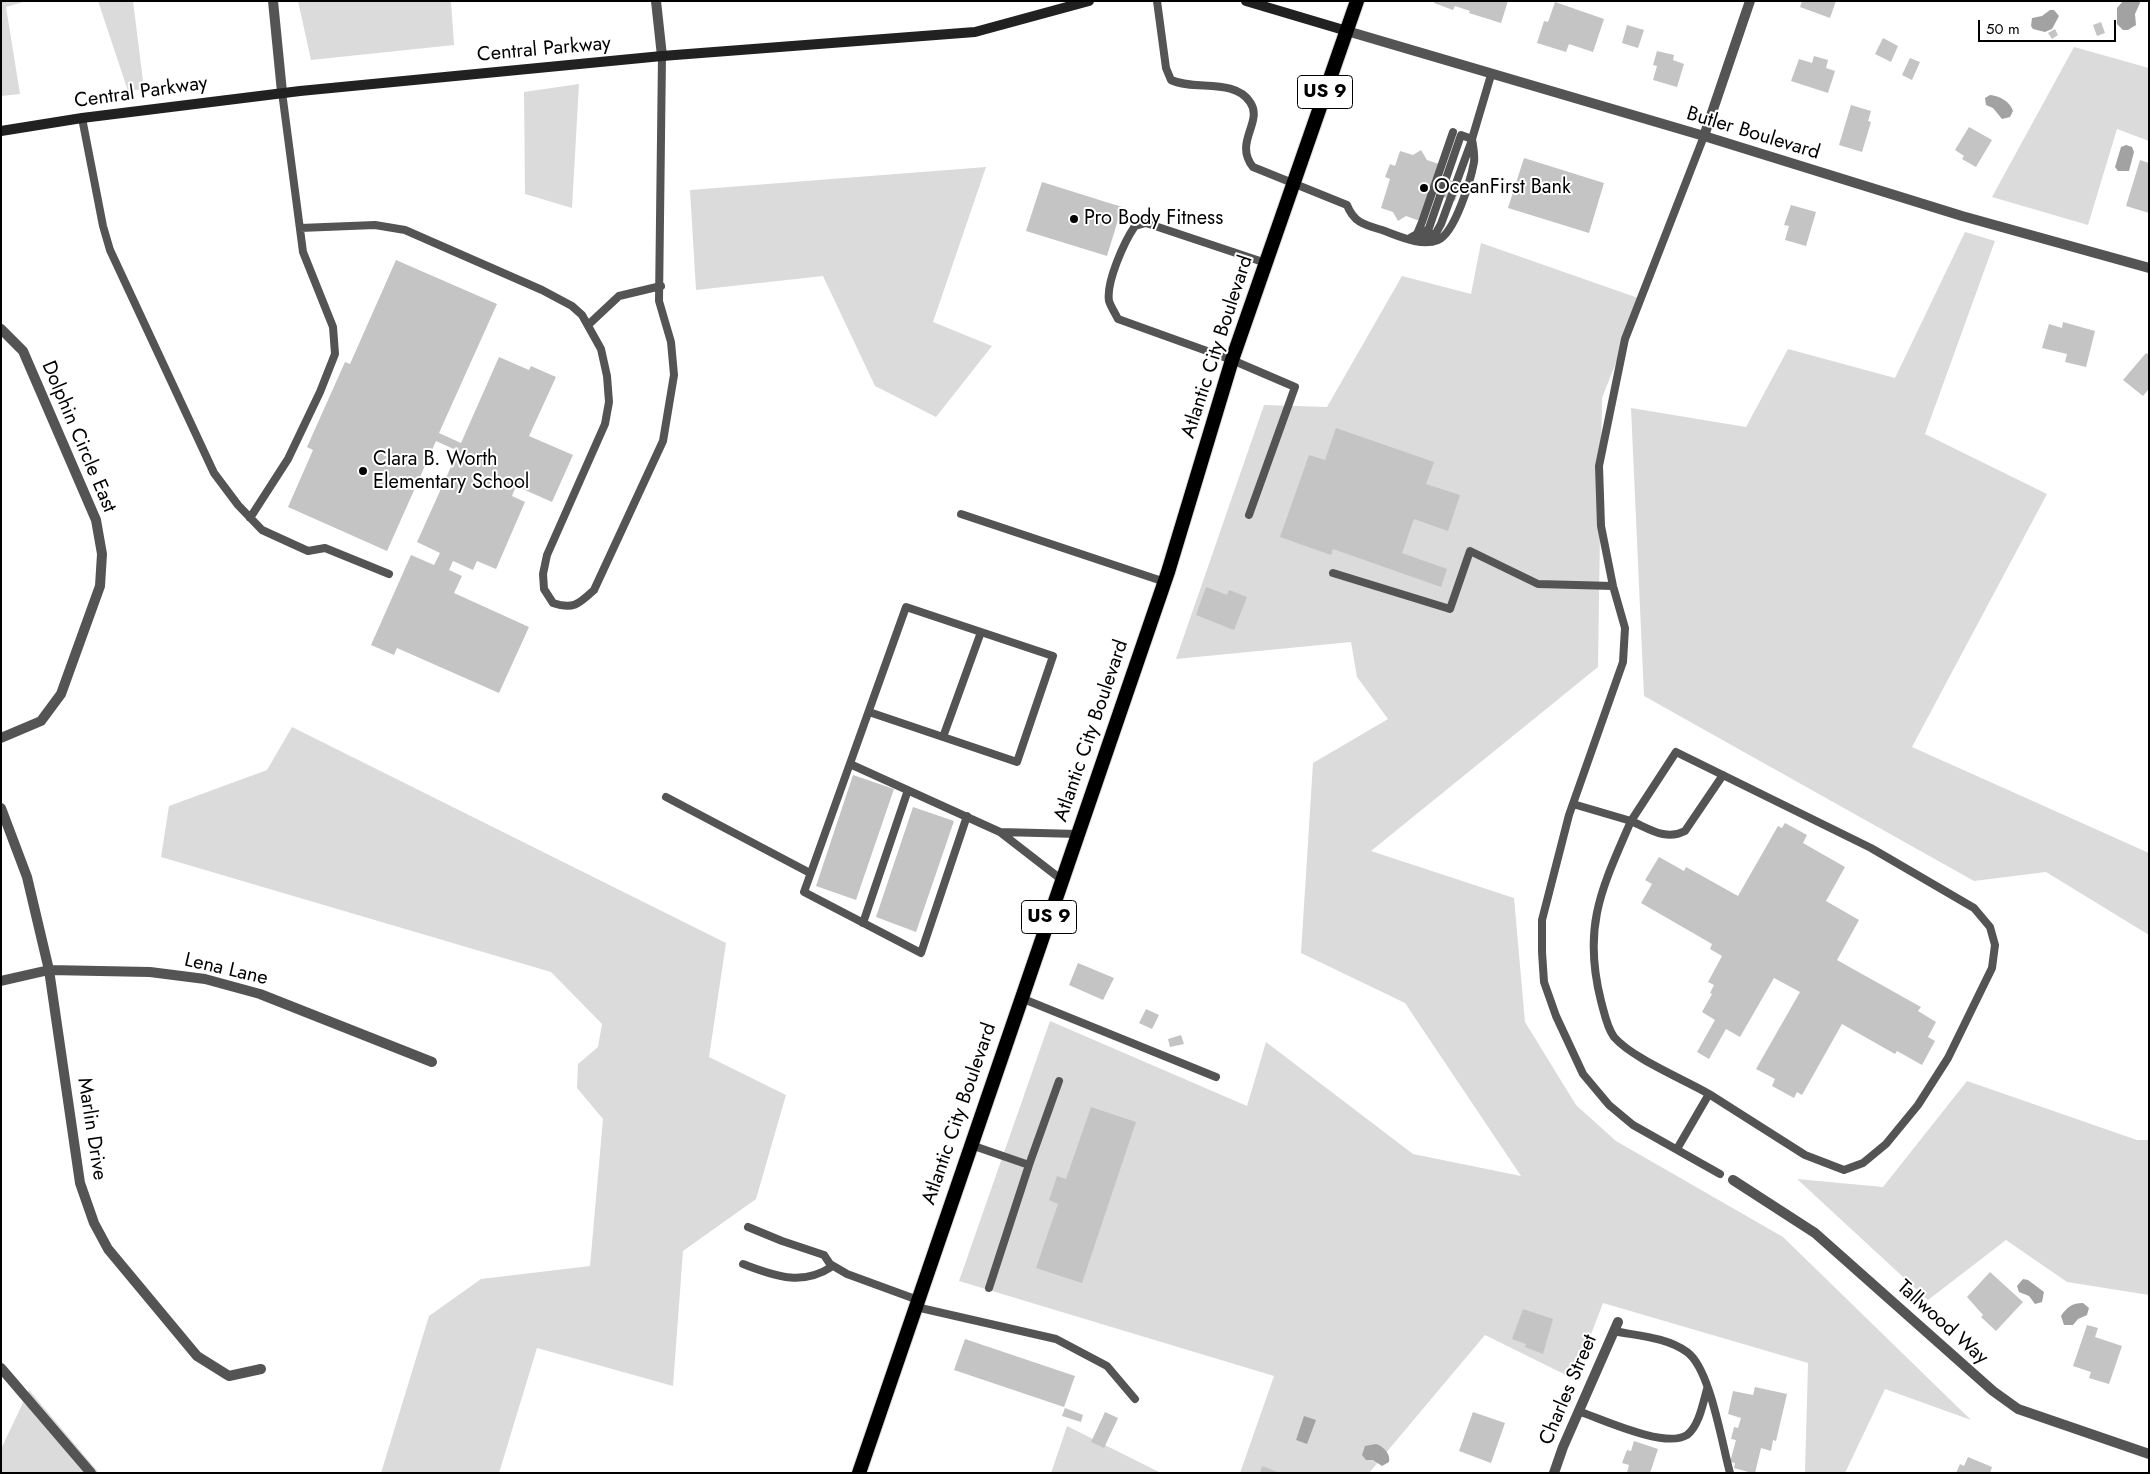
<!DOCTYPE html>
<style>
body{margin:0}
#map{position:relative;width:2150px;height:1474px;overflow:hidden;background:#fff;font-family:Jost,sans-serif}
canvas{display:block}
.frame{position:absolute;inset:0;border:2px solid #000;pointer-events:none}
.scale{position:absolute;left:1978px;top:20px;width:138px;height:22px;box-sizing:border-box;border:2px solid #000;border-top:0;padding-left:6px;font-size:15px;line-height:18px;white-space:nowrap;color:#000;-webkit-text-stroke:4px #fff;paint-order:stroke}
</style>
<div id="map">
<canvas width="2150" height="1474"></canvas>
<div class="frame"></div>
<div class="scale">50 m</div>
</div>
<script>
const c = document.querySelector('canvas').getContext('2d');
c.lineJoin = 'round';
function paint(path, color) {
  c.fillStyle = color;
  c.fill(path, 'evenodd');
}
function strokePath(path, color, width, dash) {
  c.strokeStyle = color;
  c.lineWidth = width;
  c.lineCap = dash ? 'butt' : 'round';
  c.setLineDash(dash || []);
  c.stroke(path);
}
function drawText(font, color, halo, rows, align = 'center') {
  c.font = font + ' Jost,sans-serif';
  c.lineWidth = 4;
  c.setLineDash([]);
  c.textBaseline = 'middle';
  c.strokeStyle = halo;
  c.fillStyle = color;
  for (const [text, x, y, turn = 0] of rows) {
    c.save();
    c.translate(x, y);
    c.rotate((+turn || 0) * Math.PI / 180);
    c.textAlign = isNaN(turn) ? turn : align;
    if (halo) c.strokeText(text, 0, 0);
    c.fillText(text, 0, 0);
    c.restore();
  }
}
const green = new Path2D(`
 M1,1H27L6,7L20,94L1,96Z
 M98,1H133L144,89L128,91Z
 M298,1H451L454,45L311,60Z
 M2074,47L2149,68V141L2117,129L2088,225L1992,197Z
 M579,84L572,208L525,194L524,92Z
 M986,167L933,322L992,346L936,417L875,386L823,276L696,290L690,190Z
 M1965,232L1995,241L1925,434L2047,494L1912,747L2149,853V935L2046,872L1974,881L1644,696L1631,408L1746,427L1788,349L1895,378Z
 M1481,243L1641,299L1602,398L1598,667L1371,851L1514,898L1525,1022L1576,1105L1616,1141L1783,1237L1971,1420L1885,1389L1845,1473H1805L1808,1363L1603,1303L1574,1379L1485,1335L1369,1473H1240L1274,1376L959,1281L1050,1021L1247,1106L1266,1042L1413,1154L1521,1176L1405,1003L1301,953L1313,763L1388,719L1357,677L1351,642L1176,659L1264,405L1327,407L1402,276L1471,294Z
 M292,727L726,943L709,1057L786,1095L756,1199L683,1251L673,1386L537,1348L499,1473H381L429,1316L481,1279L590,1266L603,1119L577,1088L578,1064L598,1047L602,1024L551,972L161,857L169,806L267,770Z
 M1967,1081L2137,1140H2149V1295L2067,1282L2006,1240L1928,1300L1797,1179L1883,1187Z
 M29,1390L99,1473H1V1449Z
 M1067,1426L1161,1473H1051Z`);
const water = new Path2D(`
 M2123,1H2140V3L2135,14L2136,25L2128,30H2123L2117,24V8Z
 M2050,10H2054L2059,16L2052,29L2045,32L2033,29L2031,26L2032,18L2042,16Z
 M1990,95C1999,96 2010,101 2013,111L2010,117L2002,119L1993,108L1986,105L1985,98Z
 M2126,145L2132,147L2134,152L2129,171H2118L2115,167L2121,147Z
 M2023,1279L2028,1280L2044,1292L2042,1302L2035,1304L2029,1296L2019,1292L2017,1286Z
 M2083,1303L2089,1308L2087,1315L2078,1319L2073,1325H2064L2061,1316C2067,1307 2072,1303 2083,1303Z
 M1304,1416L1316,1420L1307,1444L1296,1440Z
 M1376,1444C1383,1446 1391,1454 1389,1462L1382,1466L1373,1460H1366L1362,1455L1365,1446Z`);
const building = new Path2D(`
 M1435,1H1508L1501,23L1469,13L1470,11L1455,6L1453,10L1434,3Z
 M1802,1H1836L1830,18L1800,7Z
 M1555,2L1604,19L1593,52L1569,44L1566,52L1537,43L1544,21L1548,22Z
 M2101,22L2105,33L2097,36L2093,25Z
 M1627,25L1644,30L1638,48L1622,43Z
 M2055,29L2058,35L2052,39L2048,33Z
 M1883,38L1898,46L1891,62L1875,54Z
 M1657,51L1674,55L1673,60L1684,64L1677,87L1653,80L1657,66L1653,65Z
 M1814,56L1828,60L1826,68L1835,71L1828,93L1791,81L1799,59L1812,63Z
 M1910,58L1920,62L1912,80L1902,75Z
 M1851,105L1871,111L1868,121L1871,122L1862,152L1839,145Z
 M1969,127L1992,140L1976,167L1962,159L1964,156L1955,150Z
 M1421,150L1427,160L1439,164L1435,175L1461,184L1455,201L1429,192L1420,221L1406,216L1398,221L1393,212L1381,208L1390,179L1385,177L1390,164L1395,166L1400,151L1413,155Z
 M1524,158L1604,183L1589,233L1508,208Z
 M2140,160L2149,163V213L2126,206Z
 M1042,182L1122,207L1107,256L1026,231Z
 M1791,205L1816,212L1806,246L1785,240L1789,226L1784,225Z
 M396,260L497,304L439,433L461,443L499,357L529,370L531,366L556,377L529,436L573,455L552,502L516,486L512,496L525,502L496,569L477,561L473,570L453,561L449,570L462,576L454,593L529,627L499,693L397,648L394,655L371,645L411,555L434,565L440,553L417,542L458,451L436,441L387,551L288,507L313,450L307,447L345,362L350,364Z
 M2063,322L2095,331L2086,367L2065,362L2067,354L2042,348L2049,324L2062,328Z
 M2146,353L2149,355V389L2143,396L2123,380Z
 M1336,428L1434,462L1426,484L1460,495L1448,531L1414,519L1402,553L1447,569L1441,587L1333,549L1331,555L1280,537L1309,455L1325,460Z
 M1206,587L1227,595L1229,590L1247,597L1234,630L1196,615Z
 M853,775L894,789L856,900L816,886Z
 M913,807L954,821L916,932L876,917Z
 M1785,823L1807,835L1803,843L1845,867L1826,901L1859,920L1837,960L1921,1007L1918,1011L1936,1022L1928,1037L1935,1041L1922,1065L1897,1051L1895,1054L1842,1024L1802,1095L1797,1092L1794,1098L1772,1086L1775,1079L1756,1069L1800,992L1774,978L1740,1037L1726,1029L1709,1059L1697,1052L1715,1020L1702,1012L1712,994L1710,993L1714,985L1708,982L1722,956L1710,949L1712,944L1641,903L1652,884L1645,880L1659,857L1684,871L1686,867L1738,896L1778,826L1782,828Z
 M1078,963L1114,978L1103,1000L1069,985Z
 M1146,1009L1159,1015L1152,1029L1139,1023Z
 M1181,1035L1184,1044L1170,1047L1168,1039Z
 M1091,1107L1136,1122L1082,1283L1036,1268L1058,1204L1049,1200L1057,1176L1066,1179Z
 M1990,1272L2023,1302L1996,1331L1981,1317L1983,1315L1967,1297Z
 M1523,1309L1553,1319L1543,1354L1525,1347L1526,1344L1512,1339Z
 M2087,1325L2098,1328L2095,1337L2122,1346L2109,1384L2089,1378L2091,1372L2073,1366Z
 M965,1339L1075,1376L1064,1407L954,1370Z
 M1755,1387L1787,1394L1776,1441L1773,1440L1771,1451L1761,1448L1755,1473H1752L1734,1468L1735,1463L1730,1462L1736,1440L1731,1439L1734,1427L1738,1428L1741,1418L1728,1414L1733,1391L1753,1395Z
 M1065,1408L1083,1415L1081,1422L1062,1416Z
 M1105,1412L1118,1418L1104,1448L1091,1442Z
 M1473,1412L1505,1423L1491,1463L1459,1451Z
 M1634,1441L1658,1449L1650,1473H1627L1629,1465L1622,1463L1627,1450L1631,1451Z
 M1968,1457L1992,1467L1990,1473H1956L1960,1464L1964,1466Z
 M1262,1466L1280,1473H1260Z`);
const service = new Path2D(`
 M1157,1L1166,68L1171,80C1195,91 1234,78 1250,102C1264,122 1233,142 1253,167L1347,205C1354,223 1365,225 1382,230C1399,236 1421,247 1438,240C1455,233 1471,179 1474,162C1475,155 1473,146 1472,139
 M82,118L103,226L110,250L214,473L238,505L262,530L308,551L325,548L389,574
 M1704,136L1625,339L1599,466L1601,526L1613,586L1625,628L1623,662L1569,815L1542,920V952L1544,982L1556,1016L1583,1074L1609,1105L1633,1125L1720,1174
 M300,228L375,225L405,230L542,290L572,306L582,315L601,349L607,376L609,402L605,424L547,555L543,574L544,589L553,603C573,610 579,604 594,590L663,441L674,375L671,342L659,301L662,56
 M1410,238L1417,234L1422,222L1453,132
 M1413,238L1421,237L1429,228L1461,135L1472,139L1491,75
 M1421,239L1436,233L1441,224L1472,140
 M588,325L619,296L661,286
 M961,514L1165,582
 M1249,515L1295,387L1232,360L1118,319C1115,313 1111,307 1109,301C1106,282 1124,242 1135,226L1146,223L1266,263
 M250,518L288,459L320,392L335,354L333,327L303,252L282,92
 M1333,573L1450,609L1470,551L1538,584L1613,586
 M869,712L1017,762L1053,656L906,607L804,892L921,953L967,816
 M943,737L981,632
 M850,764L1000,832L1062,880
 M666,797L810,873
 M1573,804L1631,821C1602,888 1582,926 1601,1001C1604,1012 1607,1028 1614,1037C1632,1058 1683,1079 1709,1094L1677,1149
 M1000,832L1078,834
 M863,923L908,790
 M1021,998L1216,1077
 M1709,1094L1805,1155L1844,1170L1863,1163L1886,1144L1918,1105L1948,1058L1992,968L1995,945L1990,927L1974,908L1871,848L1676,752L1631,821C1650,829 1666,841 1685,831L1723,775
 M971,1145L1029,1165L1059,1081
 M748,1227L782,1241L824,1255L830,1264L847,1274L918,1300
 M743,1264C776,1276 801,1287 833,1266
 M989,1288L1029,1165
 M916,1307L1056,1339L1107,1366L1135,1399
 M1614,1331C1638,1336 1666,1337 1687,1352C1710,1368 1722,1444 1730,1473
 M1578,1411C1602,1419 1665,1449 1687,1435C1699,1426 1703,1403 1707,1389`);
const minor = new Path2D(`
 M273,1L282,92
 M656,1L662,56
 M1704,136L1750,1
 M1,329L23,351L96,520L102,554L100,586L61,694L41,721L1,738
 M1,808L27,877L49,970L80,1183L94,1223L108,1249L197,1356L229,1376L261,1369
 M1,981L49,970L150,972L205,979L260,994L432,1062
 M1733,1180L1815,1233L1993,1391L2018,1409L2149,1454
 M1,1368L91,1473
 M1554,1473L1563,1447L1618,1322`);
const tertiary = new Path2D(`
 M1347,31L1704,136L1962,216L2149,268`);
const secondary = new Path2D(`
 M1246,1L1347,31
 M1,131L82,118L300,91L662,56L975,32L1089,1`);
const trunk = new Path2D(`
 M859,1473L1168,572L1232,360L1357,1`);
const markers = [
 [1424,188,5,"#000"],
 [1074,219,5,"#000"],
 [363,471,5,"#000"]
];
const shields = [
 [1325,92,55],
 [1049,917,55]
];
const shieldNames = [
 ["US 9",1325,92],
 ["US 9",1049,917]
];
const streetNames = [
 ["Central Parkway",544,50,-5],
 ["Central Parkway",141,93,-8],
 ["Butler Boulevard",1753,134,17],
 ["Atlantic City Boulevard",1218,347,-72],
 ["Dolphin Circle East",78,437,67],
 ["Atlantic City Boulevard",1092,731,-71],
 ["Lena Lane",226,970,13],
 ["Atlantic City Boulevard",960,1114,-71],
 ["Marlin Drive",91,1129,81],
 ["Tallwood Way",1942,1323,42],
 ["Charles Street",1569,1390,-67]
];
const poiNames = [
 ["OceanFirst Bank",1434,188],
 ["Pro Body Fitness",1084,219],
 ["Clara B. Worth",373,460],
 ["Elementary School",373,483]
];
paint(green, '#dbdbdb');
paint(water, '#a2a2a2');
paint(building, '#c4c4c4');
strokePath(trunk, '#dbdbdb', 16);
strokePath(service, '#545454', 8);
strokePath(minor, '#545454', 10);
strokePath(tertiary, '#545454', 10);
strokePath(secondary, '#212121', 10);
strokePath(trunk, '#000', 14);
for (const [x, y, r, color] of markers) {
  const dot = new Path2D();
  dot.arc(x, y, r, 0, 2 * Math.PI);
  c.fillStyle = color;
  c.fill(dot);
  strokePath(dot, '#fff', 2);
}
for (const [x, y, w] of shields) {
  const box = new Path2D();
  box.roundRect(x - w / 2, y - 16.5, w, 33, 4);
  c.fillStyle = '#fff';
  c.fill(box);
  strokePath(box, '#000', 1);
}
drawText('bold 19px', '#000', null, shieldNames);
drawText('20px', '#000', '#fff', streetNames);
drawText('20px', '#000', '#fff', poiNames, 'left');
</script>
